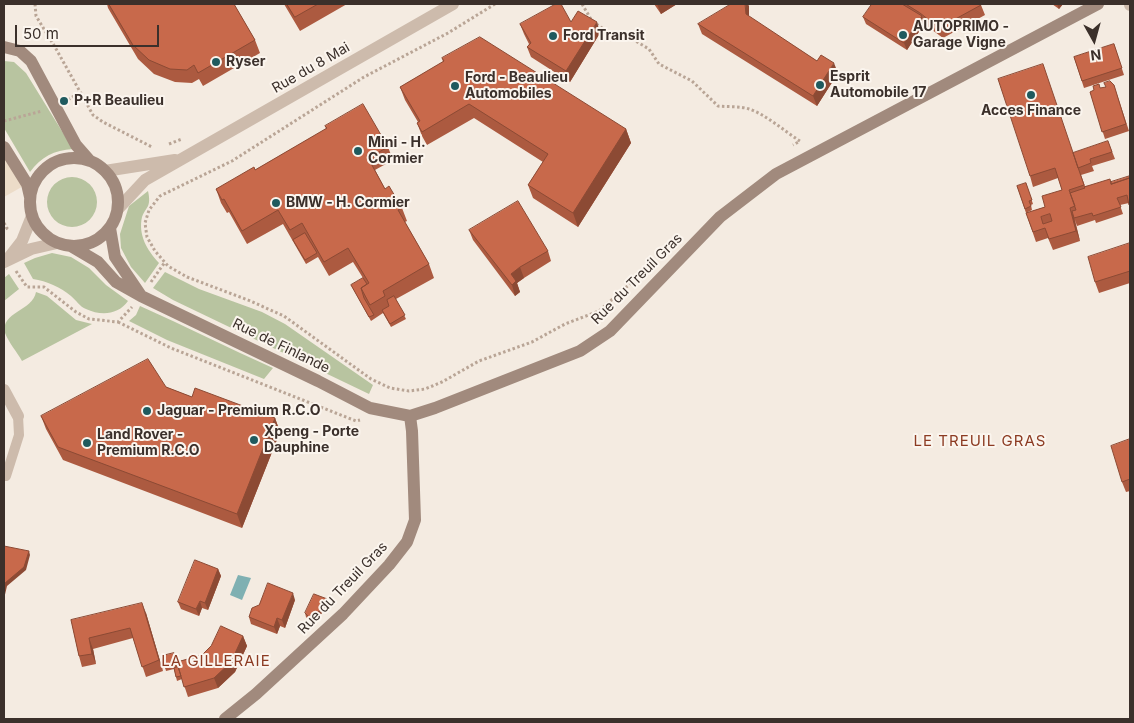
<!DOCTYPE html>
<style>
body{margin:0}
#map{position:relative;width:1134px;height:723px;overflow:hidden;background:#f4ebe1;font-family:Inter,sans-serif}
canvas{display:block}
.frame{position:absolute;inset:0;border:5px solid #3b302b;pointer-events:none}
.north{position:absolute;left:1069px;top:15px;width:50px;height:50px;-webkit-text-stroke:4px #fbf5ee;paint-order:stroke;rotate:173deg;font-size:14px;font-weight:700;line-height:20px;text-align:center;color:#3b302b}
.north::after{content:'';display:block;margin:auto;width:18px;height:22px;background:#3b302b;clip-path:polygon(50% 0,100% 100%,50% 72%,0 100%)}
.scale{position:absolute;left:15px;top:25px;width:144px;height:22px;box-sizing:border-box;border:2px solid #3b302b;border-top:0;padding-left:6px;font-size:15px;line-height:18px;white-space:nowrap;color:#3b302b;-webkit-text-stroke:4px #fbf5ee;paint-order:stroke}
</style>
<div id="map">
<canvas width="1134" height="723"></canvas>
<div class="frame"></div>
<div class="north">N</div>
<div class="scale">50 m</div>
</div>
<script>
const c = document.querySelector('canvas').getContext('2d');
c.lineJoin = 'round';
function paint(path, color) {
  c.fillStyle = color;
  c.fill(path, 'evenodd');
}
function strokePath(path, color, width, dash) {
  c.strokeStyle = color;
  c.lineWidth = width;
  c.lineCap = dash ? 'butt' : 'round';
  c.setLineDash(dash || []);
  c.stroke(path);
}
function drawText(font, color, halo, rows, align = 'center') {
  c.font = font + ' Inter,sans-serif';
  c.lineWidth = 4;
  c.setLineDash([]);
  c.textBaseline = 'middle';
  c.strokeStyle = halo;
  c.fillStyle = color;
  for (const [text, x, y, turn = 0] of rows) {
    c.save();
    c.translate(x, y);
    c.rotate((+turn || 0) * Math.PI / 180);
    c.textAlign = isNaN(turn) ? turn : align;
    if (halo) c.strokeText(text, 0, 0);
    c.fillText(text, 0, 0);
    c.restore();
  }
}
const green = new Path2D(`
 M4,61L14,62L26,73L73,149C54,150 41,157 30,172L4,128Z
 M47 202a25 25 0 1 1 50 0a25 25 0 1 1-50 0Z
 M148,191C149,195 150,202 148,206C146,210 143,213 142,217C138,235 147,250 159,263L145,283L131,267L121,248L120,234L129,206Z
 M52,253L71,257L89,268L106,285L128,301C118,315 101,316 86,309C80,307 76,300 71,296C60,287 47,281 33,279L24,263L35,258Z
 M165,272L199,289L262,312L285,324L373,385L369,394L173,300L153,288Z
 M9,274L19,289L4,301V278Z
 M36,292L47,296L76,320L92,324L22,361C17,352 9,343 5,333C0,312 33,311 36,292Z
 M140,306C185,326 228,348 273,368L264,379L167,340L129,321L136,315Z`);
const plaza = new Path2D(`
 M4,147L27,184L4,197Z`);
const water = new Path2D(`
 M238,575L251,578L242,600L230,595Z`);
const path = new Path2D(`
 M35,4L36,16L55,47L93,115L103,122L152,147
 M495,4L448,33L364,77L232,161L160,196L149,210L145,223L147,237L155,251L168,266L187,277L248,300L284,316L371,379L390,388L409,391L425,389L442,382L479,361L532,342L565,324L599,311L631,283
 M582,4L592,21L612,35L627,36L649,49L659,64L692,81L718,106C728,107 740,106 749,109C767,115 784,131 800,141L793,145
 M68,100L80,92
 M4,121L42,111
 M169,144L182,139
 M4,223L7,228L4,230
 M16,271L27,287H44L76,312L89,319L118,322L132,307
 M151,282L165,262
 M118,322L171,348L356,421L360,420`);
const lane = new Path2D(`
 M6,476L19,435L18,416`);
const street = new Path2D(`
 M1130,4V5
 M105,171L175,160
 M118,209L145,180L453,4
 M8,259L22,241L32,216
 M4,262L31,249L57,243
 M4,390L18,416`);
const secondary = new Path2D(`
 M4,47L20,51L31,61L76,145L90,161
 M4,147L27,184L30,197
 M30 202a44 44 0 1 1 88 0a44 44 0 1 1-88 0Z
 M110,228L115,257L140,294
 M71,246L98,262L116,282L141,296L318,381L370,408L410,416L435,408L580,351L610,331L720,217L776,174L1098,4
 M225,719L256,694L343,614L389,565L407,542L415,520L412,431L410,416`);
const wall = new Path2D(`
 M107,4H234L255,40L260,53L203,86L199,79L192,83L175,82L154,74L138,59L108,8Z
 M284,4H347L300,31Z
 M654,4H677L661,14Z
 M872,4H980L981,5L985,15L943,38L924,24L907,50L866,24L863,17Z
 M1052,4H1063L1059,9Z
 M749,6V17L817,61L838,73L817,106L702,34L698,24Z
 M571,22L600,33L570,82L531,57L527,47L529,44L524,34L520,24Z
 M1114,44L1124,75L1084,88L1074,57Z
 M442,58L626,129L631,143L578,227L533,198L528,185L543,162L474,118L427,145L422,136L417,123L418,122L405,100L400,87L443,62Z
 M1114,85L1129,131L1105,139L1090,92Z
 M325,126L388,147L393,160L375,170L385,189L402,208L407,221L405,222L429,264L434,278L396,299L406,319L391,327L383,313L371,321L351,285L363,278L353,262L329,276L318,257L306,264L283,224L247,244L229,212L227,213L221,203L216,189L255,170L326,129Z
 M1108,141L1115,159L1092,166L1094,171L1081,175L1085,186L1111,184L1130,176V207L1129,203L1120,205L1123,214L1096,223L1095,220L1077,226L1075,220L1080,241L1053,250L1048,238L1036,242L1026,213L1045,207L1062,190L1058,178L1033,187L1030,176L1073,153Z
 M1026,183L1033,204L1031,205L1032,210L1026,213L1017,186Z
 M469,230L548,251L551,261L524,278L517,283L520,292L515,296L473,240Z
 M1130,243V283L1099,293L1095,282Z
 M166,387L192,397L275,418L280,432L242,528L63,460L46,429L41,416Z
 M1130,439V491L1126,492L1122,482Z
 M218,569L221,576L208,610L202,608L199,616L181,609L178,602Z
 M295,600L285,628L280,626L277,634L251,624L249,617Z
 M331,604L312,623L306,617L305,613Z
 M146,613L163,671L146,677L133,638L93,649L96,664L82,667L79,656L71,620Z
 M243,636L247,646L235,672L218,688L188,697L182,679L177,681L174,669L166,671L162,656L177,662L202,655Z`);
const shadedWall = new Path2D(`
 M657,4H677L661,14Z
 M745,4H748L749,6V25L746,14Z
 M1057,4H1063L1059,9Z
 M922,16L924,24L907,50L904,43Z
 M597,22L600,33L570,82L566,71Z
 M834,63L838,73L817,106L813,96Z
 M626,129L631,143L578,227L573,213Z
 M1070,208L1074,218L1080,241L1076,231Z
 M520,267L524,278L517,283L520,292L515,296L512,285L511,274Z
 M275,418L280,432L242,528L237,514Z
 M29,551L30,555L26,570L7,586L4,599V590L5,583Z
 M218,569L221,576L208,610L205,603Z
 M293,593L295,600L285,628L282,620Z
 M330,600L331,604L312,623L311,619Z
 M200,601L202,608L199,616L196,609Z
 M142,603L146,613L163,671L159,660Z
 M277,618L280,626L277,634L274,627Z
 M243,636L247,646L235,672L218,688L214,678Z
 M89,638L93,649L96,664L92,654Z`);
const building = new Path2D(`
 M109,4H234L255,40L198,73L194,65L187,70L170,69L149,60L133,45Z
 M287,4H318L295,17Z
 M556,4H561L571,22L578,11L597,22L566,71L527,47L531,43L520,24Z
 M731,4H745L746,14L817,61L821,55L834,63L813,96L698,24Z
 M872,4H902L922,16L904,43L863,17Z
 M906,4H980L981,5L939,28L920,13Z
 M480,37L626,129L573,213L528,185L548,154L469,104L422,132L417,123L420,121L400,87L444,61L442,58Z
 M1114,44L1122,68L1082,81L1074,57Z
 M1043,64L1084,185L1069,190L1075,206L1070,208L1076,231L1049,239L1045,228L1033,232L1026,213L1045,207L1042,196L1062,190L1055,168L1030,176L998,79ZM1050,214L1052,221L1043,224L1041,217Z
 M1110,81L1114,85L1126,124L1102,132L1090,92L1094,90L1093,86L1099,84L1100,88L1106,87L1104,83Z
 M363,104L388,147L368,158L385,189L389,186L402,208L398,210L429,264L383,291L385,296L370,305L361,288L369,283L348,248L324,262L302,223L290,230L278,210L242,231L224,199L222,200L216,189L254,167L255,170L327,128L325,126Z
 M1108,141L1112,152L1090,159L1091,163L1078,168L1073,153Z
 M1130,176V178L1111,184V182Z
 M1130,178V204L1129,205L1127,195L1117,198L1121,207L1093,216L1092,213L1074,218L1072,211L1076,210L1070,193L1085,188L1084,187L1110,179L1111,184Z
 M1026,183L1032,200L1029,201L1031,206L1025,209L1017,186Z
 M518,201L548,251L520,267L511,274L516,281L512,285L469,230Z
 M305,233L317,253L305,260L293,240Z
 M1130,243V271L1095,282L1088,257Z
 M363,278L367,284L361,288L364,298L374,315L369,317L351,285Z
 M394,296L405,315L390,324L382,310L389,306L387,300Z
 M148,359L166,387L192,397L195,388L275,418L237,514L58,447L41,416Z
 M1130,439V479L1122,482L1111,446Z
 M4,546L29,551L24,567L5,583L4,590Z
 M195,560L218,569L205,603L200,601L196,609L178,602Z
 M268,583L293,593L282,620L277,618L274,627L249,617L252,608L259,605Z
 M314,594L330,600L311,619L305,613Z
 M142,603L159,660L142,667L130,628L89,638L92,654L79,656L71,620Z
 M221,626L243,636L231,662L214,678L184,687L177,662L202,655L211,646Z
 M174,653L177,664L165,668L162,656Z
 M178,667L181,676L176,677L174,668Z`);
const markers = [
 [903,35,5,"#1f5a5e"],
 [553,36,5,"#1f5a5e"],
 [216,62,5,"#1f5a5e"],
 [820,85,5,"#1f5a5e"],
 [455,86,5,"#1f5a5e"],
 [1031,95,5,"#1f5a5e"],
 [64,101,5,"#1f5a5e"],
 [358,151,5,"#1f5a5e"],
 [276,203,5,"#1f5a5e"],
 [147,411,5,"#1f5a5e"],
 [254,440,5,"#1f5a5e"],
 [87,443,5,"#1f5a5e"]
];
const poiNames = [
 ["AUTOPRIMO -",913,27],
 ["Garage Vigne",913,43],
 ["Ford Transit",563,36],
 ["Ryser",226,62],
 ["Esprit",830,77],
 ["Automobile 17",830,93],
 ["Ford - Beaulieu",465,78],
 ["Automobiles",465,94],
 ["P+R Beaulieu",74,101],
 ["Acces Finance",1031,111,"center"],
 ["Mini - H.",368,143],
 ["Cormier",368,159],
 ["BMW - H. Cormier",286,203],
 ["Jaguar - Premium R.C.O",157,411],
 ["Xpeng - Porte",264,432],
 ["Dauphine",264,448],
 ["Land Rover -",97,435],
 ["Premium R.C.O",97,451]
];
const streetNames = [
 ["Rue du 8 Mai",311,68,-30],
 ["Rue du Treuil Gras",637,279,-45],
 ["Rue de Finlande",281,346,26],
 ["Rue du Treuil Gras",343,588,-46]
];
const neighbourhoodNames = [
 ["LE TREUIL GRAS",980,441],
 ["LA GILLERAIE",216,661]
];
paint(green, '#b8c4a0');
paint(plaza, '#ecdcc8');
paint(water, '#7fb0b2');
strokePath(path, '#b9a596', 3, [2.5, 2.5]);
strokePath(lane, '#cdbbac', 10);
strokePath(street, '#cdbbac', 12);
strokePath(secondary, '#a18a7d', 12);
paint(wall, '#ac5a40');
paint(shadedWall, '#8c4a34');
paint(building, '#c8694b');
strokePath(building, '#8c4a34', 1);
for (const [x, y, r, color] of markers) {
  const dot = new Path2D();
  dot.arc(x, y, r, 0, 2 * Math.PI);
  c.fillStyle = color;
  c.fill(dot);
  strokePath(dot, '#fbf5ee', 2);
}
drawText('bold 14px', '#3b302b', '#fbf5ee', poiNames, 'left');
drawText('14px', '#3b302b', '#fbf5ee', streetNames);
c.letterSpacing = '1px';
drawText('15px', '#8c3b22', '#fbf5ee', neighbourhoodNames);
c.letterSpacing = '0px';
</script>
